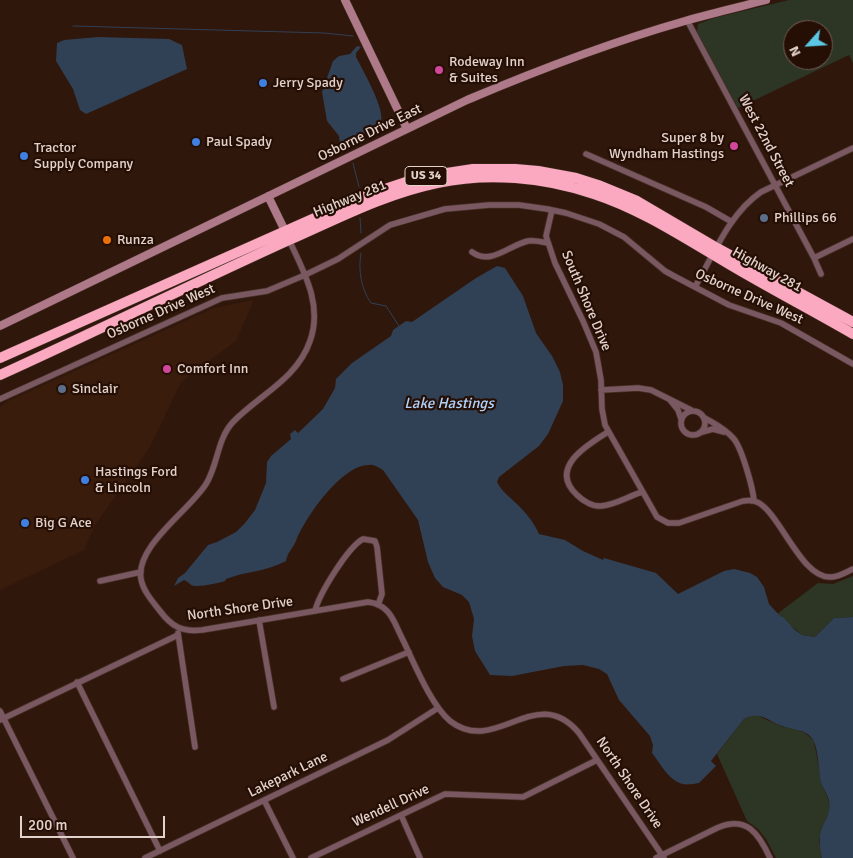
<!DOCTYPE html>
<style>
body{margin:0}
#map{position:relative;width:853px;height:858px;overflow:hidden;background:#2f170c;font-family:Signika,sans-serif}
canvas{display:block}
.north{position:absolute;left:783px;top:20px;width:50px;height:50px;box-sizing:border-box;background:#250e04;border:1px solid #715c54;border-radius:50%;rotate:244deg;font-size:14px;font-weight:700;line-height:20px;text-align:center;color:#e3d2cb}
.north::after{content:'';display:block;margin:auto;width:18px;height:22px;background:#5ac8e5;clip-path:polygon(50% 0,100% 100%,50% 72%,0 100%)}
.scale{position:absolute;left:20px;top:816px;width:145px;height:22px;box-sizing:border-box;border:2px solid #e3d2cb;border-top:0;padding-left:6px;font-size:15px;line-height:18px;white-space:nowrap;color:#e3d2cb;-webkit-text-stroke:4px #250e04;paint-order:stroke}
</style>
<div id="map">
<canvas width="853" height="858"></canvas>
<div class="north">N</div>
<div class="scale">200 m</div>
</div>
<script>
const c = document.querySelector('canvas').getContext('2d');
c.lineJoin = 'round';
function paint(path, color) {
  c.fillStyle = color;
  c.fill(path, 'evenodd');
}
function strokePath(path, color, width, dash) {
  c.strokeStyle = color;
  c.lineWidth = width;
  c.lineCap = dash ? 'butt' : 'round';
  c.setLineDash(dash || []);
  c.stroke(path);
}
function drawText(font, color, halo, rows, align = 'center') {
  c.font = font + ' Signika,sans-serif';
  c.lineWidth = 4.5;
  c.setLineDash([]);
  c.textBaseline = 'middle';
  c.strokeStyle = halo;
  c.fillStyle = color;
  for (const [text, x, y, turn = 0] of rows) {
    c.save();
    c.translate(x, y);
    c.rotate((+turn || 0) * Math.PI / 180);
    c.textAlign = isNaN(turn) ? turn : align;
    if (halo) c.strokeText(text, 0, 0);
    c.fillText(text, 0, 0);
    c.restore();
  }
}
const built = new Path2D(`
 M254,300L236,341L181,382L150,447L95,525L84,550L0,590V407L8,401L214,308Z`);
const green = new Path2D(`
 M789,0H853V63L849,55L738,108L697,32L698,24L714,18ZM793,30H823V60H793Z
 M853,576V617L834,618L815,637L802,635L777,614L818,583L833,584Z
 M756,715L783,727L794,728L805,733L814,741L822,784L830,804L829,812L822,828L819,841L822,858H776L766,839L758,829L747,821L717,754L744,719L750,716Z`);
const water = new Path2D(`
 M98,37L169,39L182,45L187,69L86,114L80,110L73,89L56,61L57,43L64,40Z
 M357,46L361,47L356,53V57C362,69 388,113 380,124C374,132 358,136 348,138L345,150L340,147L339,136L327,121L322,92L333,61L339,56L350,54Z
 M497,266L505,268L523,296L536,333L552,356L560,372L563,385V401L548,434L539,446L499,477L497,482C502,492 510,497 518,505C527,514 534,523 539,534L565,540L583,551L603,560L604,558L656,573L678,594L724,571L734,569L750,573L757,577L764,587L769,604L781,617H783L795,630L802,635L815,637L834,618L853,617V858H822C820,848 818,838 822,828C824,822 828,817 829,810C832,800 824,791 821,782C819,772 818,747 813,740C806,728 790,730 779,725C767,719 757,711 744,719L711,761L716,766L699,783C694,784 687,785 683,784C669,781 660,763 652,753L653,745L650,736L619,700L607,674L599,669L583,665L564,666L512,676L490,675L475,651L472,636L474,619L469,602L462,595L443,587L435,578L428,562L418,520L383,470C379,468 374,464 369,465C341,465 305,518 296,541C293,548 287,553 286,561C266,572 246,571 226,579L225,581C218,583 198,588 191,585C189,583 187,581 184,580L174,586L178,578L185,573L208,545L217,542L236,532L245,523L255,510L266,483L267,462L271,456L291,439L290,434L295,430L298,433L323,409L335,388L336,379L352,363L391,336L393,330L406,321L412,322L476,278Z`);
const stream = new Path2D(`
 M73,26L324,33L353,36
 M353,163L359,187
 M360,218L361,233
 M361,253C358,270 361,289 371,303L386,306L399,326`);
const street = new Path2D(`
 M687,20L814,258L821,274
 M586,154L706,207L732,222
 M552,210L546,236L555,263L583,321L596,352L601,380L602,409L605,425L657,517L668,523H679L743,501C749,500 754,500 759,503C781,516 802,579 831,577C839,577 846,572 853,569
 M289,240C304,272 323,305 310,341C297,379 259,395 233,422C217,439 218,465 206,484C190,510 135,546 141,579C143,591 153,602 160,611C172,627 182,632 202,630L368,602C376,603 383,606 388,612C394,619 397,628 401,636C413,660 430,704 450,721C496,757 536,681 579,733L664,858
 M472,252C491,266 509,245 528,241C535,240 542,242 548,243
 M814,258L853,239
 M695,287C714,254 729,214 761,192L853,148
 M601,390L638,388L651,390L691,410
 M0,399L222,298L267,291L305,275L338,259L390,225L445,209L489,205H519L547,209L566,213L599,224L624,237L665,271L674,276L729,305L781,323L853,364
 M670,400L678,410L681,419
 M681 423a12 12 0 1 1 24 0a12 12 0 1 1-24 0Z
 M705,418C715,424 726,429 734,439C742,449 753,488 754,501
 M608,432C587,445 548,468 577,495C583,501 593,507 601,506C615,505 629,496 642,492
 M702,432L713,429L724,432
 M100,581L141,572
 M315,611C319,594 348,547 363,539L375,541L377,547L382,594L378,605
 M259,620L274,707
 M178,633L195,747
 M343,679L409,652
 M77,682L160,851
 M0,711L73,858
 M0,720L178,635
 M264,800L293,858
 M401,815L420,858
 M145,858L388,740L438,708
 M311,858L445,794L523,797L597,760
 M656,858L717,828C747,815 759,834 770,858`);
const secondary = new Path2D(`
 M345,0L407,129
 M268,196L287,235
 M0,326L467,100C538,70 611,42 685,21C712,13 739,7 766,0`);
const highway = new Path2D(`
 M0,358L364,196L421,177L473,169H515L538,171L576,178L598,185L637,201L717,248L853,322
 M0,375C97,331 192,284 289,240C337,219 384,194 437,183C488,172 544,177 594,194C640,209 681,236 722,260C765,286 810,309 853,334`);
const markers = [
 [439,70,5,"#d1479c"],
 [263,83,5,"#3f7fe0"],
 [196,142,5,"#3f7fe0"],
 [734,146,5,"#d1479c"],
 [24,156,5,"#3f7fe0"],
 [764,218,5,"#5c6f8a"],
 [107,240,5,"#e8710a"],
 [167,369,5,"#d1479c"],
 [62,389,5,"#5c6f8a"],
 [85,480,5,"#3f7fe0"],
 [25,523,5,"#3f7fe0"]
];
const shields = [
 [426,176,42]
];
const shieldNames = [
 ["US 34",426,176]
];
const poiNames = [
 ["Rodeway Inn",449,62],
 ["& Suites",449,78],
 ["Jerry Spady",273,83],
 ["Super 8 by",724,138,"right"],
 ["Wyndham Hastings",724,154,"right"],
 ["Paul Spady",206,142],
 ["Tractor",34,148],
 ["Supply Company",34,164],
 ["Phillips 66",774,218],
 ["Runza",117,240],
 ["Comfort Inn",177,369],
 ["Sinclair",72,389],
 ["Hastings Ford",95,472],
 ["& Lincoln",95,488],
 ["Big G Ace",35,523]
];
const streetNames = [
 ["Osborne Drive East",370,133,-26],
 ["West 22nd Street",766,141,62],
 ["Highway 281",350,199,-22],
 ["Highway 281",767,270,29],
 ["Osborne Drive West",749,297,24],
 ["South Shore Drive",586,301,67],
 ["Osborne Drive West",161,312,-24],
 ["North Shore Drive",240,609,-8],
 ["Lakepark Lane",288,775,-26],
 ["North Shore Drive",629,783,56],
 ["Wendell Drive",391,806,-25]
];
const waterNames = [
 ["Lake Hastings",449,404]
];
paint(built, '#3a1c0d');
paint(green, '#2d3525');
paint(water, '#304055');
strokePath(stream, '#304055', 1);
strokePath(street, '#483127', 7);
strokePath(secondary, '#483127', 9);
strokePath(highway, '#483127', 11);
strokePath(street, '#795862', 5.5);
strokePath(secondary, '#ae7988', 8);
strokePath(highway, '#fba9c1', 10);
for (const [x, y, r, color] of markers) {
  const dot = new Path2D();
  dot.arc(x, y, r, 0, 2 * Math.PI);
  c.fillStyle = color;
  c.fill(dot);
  strokePath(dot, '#250e04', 2);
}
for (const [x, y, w] of shields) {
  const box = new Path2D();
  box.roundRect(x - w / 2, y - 9.5, w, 19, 4);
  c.fillStyle = '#250e04';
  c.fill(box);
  strokePath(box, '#e3d2cb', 1);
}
drawText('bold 12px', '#e3d2cb', null, shieldNames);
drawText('14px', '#e3d2cb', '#250e04', poiNames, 'left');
drawText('14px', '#e3d2cb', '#250e04', streetNames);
drawText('italic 15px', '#afd2fd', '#250e04', waterNames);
</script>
